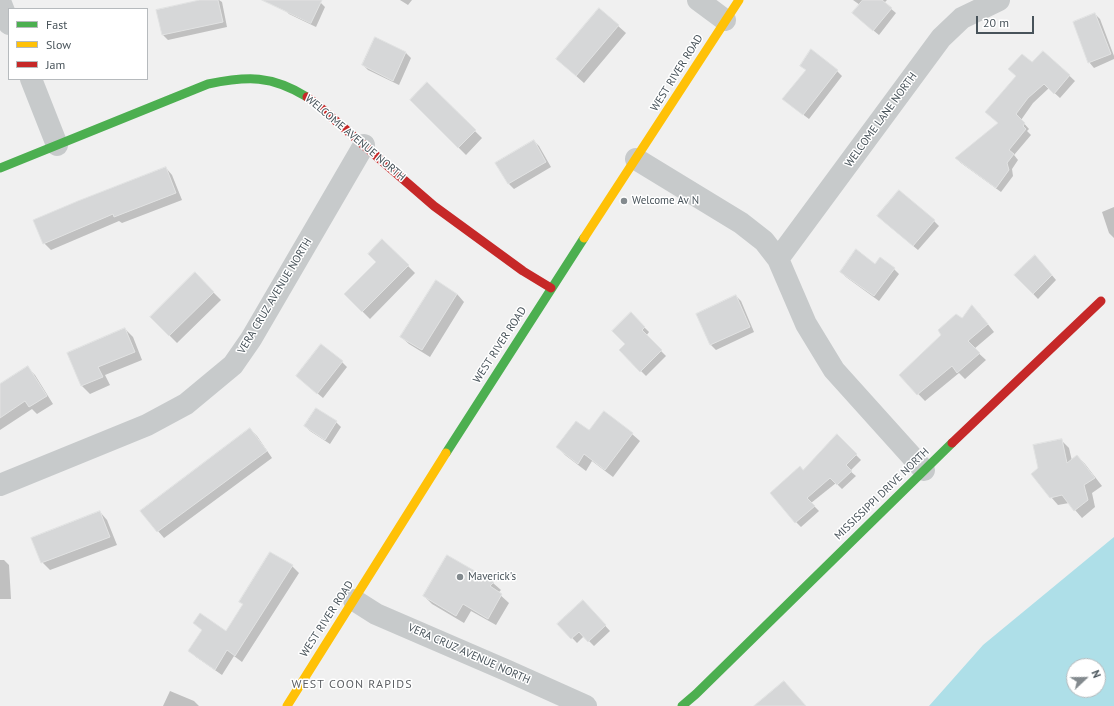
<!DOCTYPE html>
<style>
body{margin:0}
#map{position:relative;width:1114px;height:706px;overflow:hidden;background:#f0f0f0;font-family:"PT Sans",sans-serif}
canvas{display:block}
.legend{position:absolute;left:8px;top:8px;width:140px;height:72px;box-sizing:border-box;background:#fff;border:1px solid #b6babd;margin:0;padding:5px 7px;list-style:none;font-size:12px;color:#48535a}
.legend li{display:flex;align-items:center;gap:8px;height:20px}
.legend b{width:20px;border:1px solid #b6babd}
.north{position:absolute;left:1066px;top:658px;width:40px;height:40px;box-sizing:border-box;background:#fff;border:1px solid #b6babd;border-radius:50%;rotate:68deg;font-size:11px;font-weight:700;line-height:16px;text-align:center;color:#48535a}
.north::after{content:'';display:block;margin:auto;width:14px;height:18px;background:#838a8e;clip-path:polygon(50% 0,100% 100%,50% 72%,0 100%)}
.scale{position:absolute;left:976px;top:16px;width:58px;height:18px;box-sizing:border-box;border:2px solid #48535a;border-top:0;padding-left:5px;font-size:12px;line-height:14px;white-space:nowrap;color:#48535a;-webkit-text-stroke:3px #fff;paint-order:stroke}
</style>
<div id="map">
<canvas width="1114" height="706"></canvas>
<ul class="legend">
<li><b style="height:5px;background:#4caf50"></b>Fast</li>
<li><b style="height:5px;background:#ffc107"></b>Slow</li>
<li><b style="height:5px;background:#c62828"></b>Jam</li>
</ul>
<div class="north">N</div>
<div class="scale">20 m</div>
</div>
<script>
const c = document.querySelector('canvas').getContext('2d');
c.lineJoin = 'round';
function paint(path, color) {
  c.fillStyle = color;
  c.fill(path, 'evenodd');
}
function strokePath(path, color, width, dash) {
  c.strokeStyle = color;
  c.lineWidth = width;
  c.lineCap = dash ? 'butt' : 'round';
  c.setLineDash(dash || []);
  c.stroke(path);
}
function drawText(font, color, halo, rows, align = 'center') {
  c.font = font + ' "PT Sans",sans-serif';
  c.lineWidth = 3;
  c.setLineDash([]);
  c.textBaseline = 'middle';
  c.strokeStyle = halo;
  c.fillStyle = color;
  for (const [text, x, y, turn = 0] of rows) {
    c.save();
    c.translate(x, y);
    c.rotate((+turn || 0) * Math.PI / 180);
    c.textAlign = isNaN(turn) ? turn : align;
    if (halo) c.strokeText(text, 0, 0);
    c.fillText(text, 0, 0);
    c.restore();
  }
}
const water = new Path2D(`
 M1114,537V706H929L983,645ZM1074,666H1098V690H1074Z`);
const shadow = new Path2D(`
 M205,0H219L222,2L227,27L168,40L163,35Z
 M288,0H316L320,2L325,7L316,27L289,14L284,9Z
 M400,0H412L408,5Z
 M853,0H887L884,3L896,13L879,35L858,18L860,5Z
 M599,9L626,33L584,83L565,66Z
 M1095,14L1100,19L1114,56V59L1094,68L1089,62Z
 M375,38L406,53L411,58L399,85L368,70L363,65Z
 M1044,52L1075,81L1060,98L1049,88L1033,103L1021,120L1029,129L1027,131L1031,135L1014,155L1018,160L1012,169L1013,176L1001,192L961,163L956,158L999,123L1032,63Z
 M837,71L842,76L809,119L789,104L784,99Z
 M427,84L482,138L466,155L411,100Z
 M534,141L539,146L551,167L514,189L509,184L496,163Z
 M166,168L172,175L182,200L122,223L119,221L51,250L44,243Z
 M1114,207V238L1109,233L1102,212Z
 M883,221H934L939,226L918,250Z
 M382,240L415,273L370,319L345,294L377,262Z
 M1040,261L1056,280L1038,299L1015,275Z
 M876,266L894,269L899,274L879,301L846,277L841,272Z
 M195,274L221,300L177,343L151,317Z
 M457,294L464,302L430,357L409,344L401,337Z
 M736,296L741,301L754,332L716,350L711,345L697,314Z
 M979,313L994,332L974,349L986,360L965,379L959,373L925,401L900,375L943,335L962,319Z
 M631,314L649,332L646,336L666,356L646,376L620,350L627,344Z
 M125,329L133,337L142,360L105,375L110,385L90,394L82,386L68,354Z
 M342,362L347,367L323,398L297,376Z
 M28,368L35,375L53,404L37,414L32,409L0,430V386Z
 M604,412L632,434L640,441L613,477L592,461L586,471L565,455L558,447L589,431Z
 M336,422L341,427L330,444L310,431L305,426Z
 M250,429L257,436L272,458L164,538L158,531Z
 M837,436L861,460L850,471L856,476L842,489L836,483L811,503L819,511L801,527L796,522L803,471Z
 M1061,440L1069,448L1072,461L1077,456L1085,464L1102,486L1092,493L1095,507L1082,518L1069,503L1058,505L1051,497L1039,469Z
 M100,512L107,520L117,545L50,570L42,562Z
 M271,553L292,566L299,573L242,662L234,656L222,675L196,657L189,650L203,631L194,622L226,632L244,605L240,602Z
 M447,556L493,583L501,590L498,593L509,603L496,625L471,611L464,623L432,604L424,596Z
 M0,560H4L9,565L11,599H0Z
 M588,607L610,631L594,646L584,636L577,643L559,624Z
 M170,691L194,701L199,706H163Z`);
const building = new Path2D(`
 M200,0H218L223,22L162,35L156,10Z
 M262,0H322L311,23Z
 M863,0H882L892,8L873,31L852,13Z
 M599,8L619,25L576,76L556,59Z
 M1095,13L1111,54L1088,63L1073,22Z
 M375,37L406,52L393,81L362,65Z
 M811,49L838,70L803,115L782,99L806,70L800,66Z
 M1043,51L1070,75L1054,94L1044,84L1028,98L1016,114L1025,123L1023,126L1026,129L1009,150L1014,154L1007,163L1009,170L996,188L955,158L998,123L985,112L1016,76L1008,69L1022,54L1032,62Z
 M427,82L476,130L458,148L410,100Z
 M534,140L546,162L508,184L495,163Z
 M166,167L176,193L114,217L113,214L43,244L33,220L78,201Z
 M899,190L935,220L913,246L877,216Z
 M382,239L409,265L362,312L344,294L376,262L368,254Z
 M856,249L875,264L880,257L895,268L874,296L840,272Z
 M1035,255L1052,275L1033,294L1014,275Z
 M195,272L214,292L169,336L150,317Z
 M436,280L457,294L422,350L400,337Z
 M736,295L750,327L710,345L696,314Z
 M972,305L988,324L968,341L980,353L957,373L952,366L917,395L899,375L941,335L938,330L956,314L962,318Z
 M631,312L645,327L642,330L662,350L640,372L619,350L625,344L612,331Z
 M125,328L135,352L98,367L103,377L81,386L67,353Z
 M321,344L343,361L317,394L296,376Z
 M28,366L47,396L29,407L25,401L0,418V384Z
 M316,408L337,421L325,440L304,426Z
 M604,411L633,433L605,470L584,454L578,464L556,447L576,421L589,430Z
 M250,428L267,451L157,532L140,511Z
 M837,434L857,454L846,465L852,471L837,485L830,478L807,498L815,506L795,523L770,493L800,466L803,470Z
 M1062,439L1067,463L1077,455L1095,478L1084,485L1088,500L1074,511L1062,495L1050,498L1031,474L1038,468L1033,445Z
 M100,511L110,537L41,563L31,538Z
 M270,552L293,565L235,656L227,650L215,670L188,651L202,630L193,623L200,613L226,631L243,604L239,602Z
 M447,555L494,582L490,586L502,594L488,619L463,604L456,616L423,596Z
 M583,600L606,625L588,642L579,632L571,639L557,624Z
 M784,681L806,706H754Z`);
const street = new Path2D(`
 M698,0L725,20
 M0,1L9,24
 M31,79L57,145
 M636,159L741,223L764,241L778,259L806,324L834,370L924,470
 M778,259L941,38L962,18L999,0
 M0,485L147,425L186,404L233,365L251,339L364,145
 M354,600L376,614L508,671L586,706`);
const fast = new Path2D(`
 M0,168L208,84C248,76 271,75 307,97
 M446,453L584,238
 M682,706L696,694L952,443`);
const slow = new Path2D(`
 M584,238L739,0
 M287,706L446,453`);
const jam = new Path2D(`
 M307,97L314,102L434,206L523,271L551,288
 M952,443L1101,301`);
const markers = [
 [624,201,4,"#838a8e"],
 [460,577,4,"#838a8e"]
];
const streetNames = [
 ["WEST RIVER ROAD",677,73,-58],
 ["WELCOME LANE NORTH",881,120,-54],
 ["WELCOME AVENUE NORTH",355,138,40],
 ["VERA CRUZ AVENUE NORTH",275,296,-59],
 ["WEST RIVER ROAD",500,345,-57],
 ["MISSISSIPPI DRIVE NORTH",882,494,-44],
 ["WEST RIVER ROAD",327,619,-57],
 ["VERA CRUZ AVENUE NORTH",469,654,24]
];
const poiNames = [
 ["Welcome Av N",632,201],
 ["Maverick's",468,577]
];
const neighbourhoodNames = [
 ["WEST COON RAPIDS",352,685]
];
paint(water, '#aedfe8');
paint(shadow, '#0003');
paint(building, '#d6d7d8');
strokePath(building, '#e1e2e2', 1);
strokePath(street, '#c7cacb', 22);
strokePath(fast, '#4caf50', 9);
strokePath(slow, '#ffc107', 9);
strokePath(jam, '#c62828', 9);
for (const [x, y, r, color] of markers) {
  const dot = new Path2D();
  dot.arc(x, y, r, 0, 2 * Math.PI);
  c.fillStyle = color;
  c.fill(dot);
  strokePath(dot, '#fff', 1.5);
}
drawText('11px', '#48535a', '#fff', streetNames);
drawText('11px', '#48535a', '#fff', poiNames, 'left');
c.letterSpacing = '1px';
drawText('12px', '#5c5f63', '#fff', neighbourhoodNames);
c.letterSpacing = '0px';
</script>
